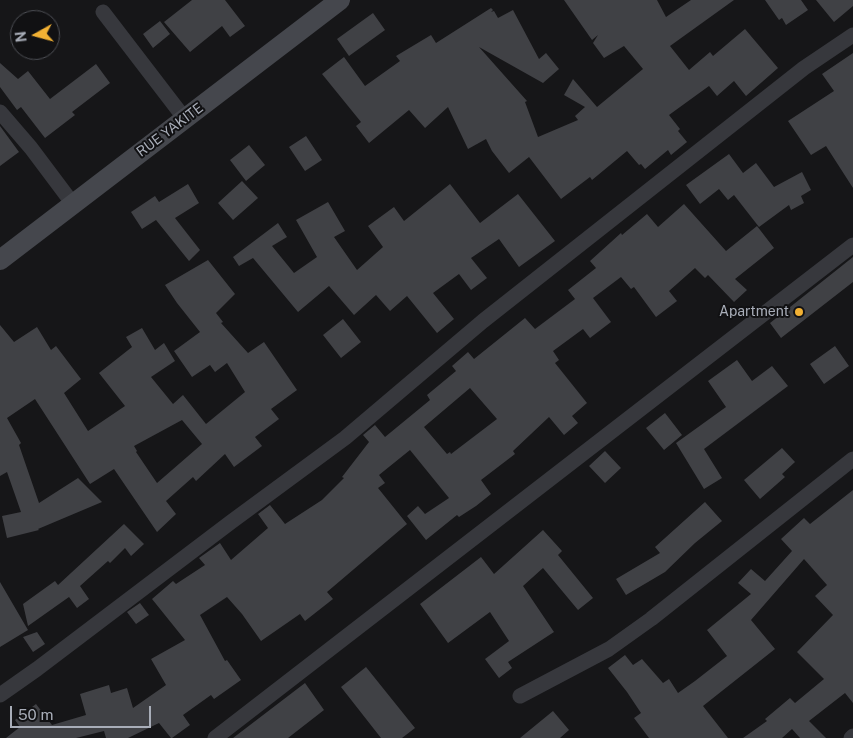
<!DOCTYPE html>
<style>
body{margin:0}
#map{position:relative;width:853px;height:738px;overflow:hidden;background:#161618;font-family:"Public Sans",sans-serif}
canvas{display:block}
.north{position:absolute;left:10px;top:10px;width:50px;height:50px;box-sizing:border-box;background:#111113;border:1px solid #4d4f55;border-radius:50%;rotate:263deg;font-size:14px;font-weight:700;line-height:20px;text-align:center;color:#a8adb8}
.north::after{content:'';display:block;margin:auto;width:18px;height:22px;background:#f2b134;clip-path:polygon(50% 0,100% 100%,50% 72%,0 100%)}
.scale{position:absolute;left:10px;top:706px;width:141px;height:22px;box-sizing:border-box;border:2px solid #a8adb8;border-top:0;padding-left:6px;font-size:15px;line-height:18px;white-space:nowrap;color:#a8adb8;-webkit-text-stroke:4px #111113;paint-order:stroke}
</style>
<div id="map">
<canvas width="853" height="738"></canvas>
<div class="north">N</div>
<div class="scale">50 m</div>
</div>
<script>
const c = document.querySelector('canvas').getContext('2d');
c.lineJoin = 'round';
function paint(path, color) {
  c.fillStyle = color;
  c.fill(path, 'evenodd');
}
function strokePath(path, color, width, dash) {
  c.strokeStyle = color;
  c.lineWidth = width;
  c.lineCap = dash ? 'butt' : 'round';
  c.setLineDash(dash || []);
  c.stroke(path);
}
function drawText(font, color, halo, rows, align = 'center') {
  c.font = font + ' "Public Sans",sans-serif';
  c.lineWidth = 4;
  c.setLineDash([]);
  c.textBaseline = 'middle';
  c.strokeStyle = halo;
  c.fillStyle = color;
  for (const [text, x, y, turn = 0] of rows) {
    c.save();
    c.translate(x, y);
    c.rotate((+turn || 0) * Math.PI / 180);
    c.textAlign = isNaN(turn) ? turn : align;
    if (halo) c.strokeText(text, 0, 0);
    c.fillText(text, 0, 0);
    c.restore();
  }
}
const building = new Path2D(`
 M192,0H225L245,26L230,37L222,26L190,52L164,22Z
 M564,0H657L666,17L691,0H734L670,46L689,70L710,52L713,56L745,29L778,68L746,96L734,81L717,96L709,86L669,115L680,129L678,131L687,142L671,155L668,150L645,169L641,164L639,165L627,151L592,180L590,177L561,199L529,157L509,173L492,151L486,139L468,149L448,107L425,128L409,110L369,143L356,126L361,122L322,74L344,57L365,86L400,61L396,56L431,35L436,43L491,8L493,10L491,12L494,11L498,18L513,10L539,59L546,53L559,69L543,83L479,47L527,101L525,102L538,137L578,120L575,116L585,107L564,95L573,79L597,107L643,69L624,46L604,58L593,43L598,35L592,40Z
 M765,0H801L808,10L786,25L782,18L779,20Z
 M816,0H853V6L834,22Z
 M373,13L385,30L349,56L337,39Z
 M160,21L170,34L153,48L143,34Z
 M853,53V188L826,146L811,155L788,121L834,91L822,74Z
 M0,63L18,79L28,71L50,99L96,64L110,83L72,112L75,115L45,138L21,107L17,110L0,87Z
 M0,126L19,152L0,166Z
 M306,136L322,160L305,171L289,147Z
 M249,145L265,165L246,181L230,160Z
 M729,154L743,173L756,163L774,187L802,172L811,190L801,196L804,203L791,210L789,205L759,227L734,195L728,200L719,189L700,204L686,185Z
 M242,181L258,198L233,220L218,203Z
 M188,184L199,203L175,218L200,250L189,261L156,220L142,229L131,212L155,196L159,202Z
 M450,184L480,223L518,194L555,241L519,267L499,239L471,258L487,278L471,290L459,274L433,293L454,319L437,333L407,296L390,311L376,295L354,315L329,286L298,312L253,258L239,266L233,257L278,223L287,237L272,246L294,273L317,257L296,220L328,202L345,231L334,237L357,270L383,247L368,226L394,207L404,221Z
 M684,204L726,251L757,226L774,248L735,279L747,290L734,302L708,275L705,278L695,268L669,291L677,301L656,317L634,287L631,289L621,277L593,298L611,322L590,338L583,329L553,351L559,360L555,363L587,403L572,416L578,423L564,435L549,417L513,451L515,454L481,480L491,494L476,506L459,517L457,515L426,540L407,516L418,506L425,514L449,498L410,450L379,475L385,483L378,488L407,524L327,592L333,599L305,621L300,614L261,641L242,614L227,597L200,615L225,661L227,660L241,680L214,699L211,695L183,715L190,725L172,738H171L159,723L128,738H106L104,731L76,738H6L20,727L15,720L36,704L52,725L86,715L80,694L109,685L111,693L127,688L133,708L166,685L151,659L185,640L152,599L173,581L176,584L205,565L199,558L220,543L231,560L268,528L258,514L270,505L285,524L322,500L344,478L342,477L369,442L363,435L375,425L385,437L430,400L427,395L456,371L452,366L468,352L474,359L525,318L535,329L575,299L568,290L596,268L590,261L621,233L622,235L647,214L658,227ZM470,388L497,419L451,454L450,452L447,454L424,427Z
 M853,257V282L781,338L770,323Z
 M208,260L235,294L216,313L223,322L221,323L248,353L264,342L297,390L271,409L279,419L255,437L262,446L234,467L225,454L196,481L193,477L166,501L176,514L157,532L129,491L130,490L129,491L114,469L90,484L35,399L7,418L21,443L19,445L39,503L78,478L102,502L38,529L39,530L7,538L2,516L21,512L7,472L0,476V325L14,342L37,327L51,350L56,346L81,379L64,393L88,431L125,406L99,373L132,347L126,337L142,328L155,350L164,343L175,361L151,377L173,404L183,395L206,424L245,392L227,363L215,372L210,365L192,377L174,351L200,332L177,303L165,285ZM182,420L202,444L157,483L136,452L137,451L134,446Z
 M343,319L361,342L341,358L323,335Z
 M835,346L849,366L824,384L810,364Z
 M737,360L752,381L772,366L788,386L704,449L722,478L704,489L676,443L726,407L708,381Z
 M665,413L682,435L664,450L646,428Z
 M782,448L795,462L782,474L785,477L760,499L744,480Z
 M605,451L621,468L605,483L589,466Z
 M853,490V703L845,693L809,721L826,738H800L792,729L782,738H743L767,721L765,719L790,698L795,703L824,679L797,652L833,615L815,596L827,585L804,559L751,620L775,649L703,706L728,738H649L634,718L641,713L627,692L608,668L625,655L633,665L642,659L663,683L669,679L678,693L695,681L727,656L707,630L751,594L738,583L751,569L765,581L792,551L781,539L804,518L810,524Z
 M705,502L722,521L695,543L665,572L626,595L616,579L660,553L655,547Z
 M124,524L144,544L131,556L125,548L110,563L108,561L80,586L89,599L77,608L69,597L28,626L23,604L55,581L58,585Z
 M543,530L562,551L558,555L593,598L578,610L543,568L523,586L554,632L508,662L512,668L499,678L485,659L509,641L490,612L448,643L420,604L481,557L494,574Z
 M0,582L28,630L0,647Z
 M140,603L149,615L136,624L127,612Z
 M37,632L45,644L33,652L23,637Z
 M366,667L415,728L402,738H381L341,687Z
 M305,683L324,710L288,738H233Z
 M553,711L569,730L560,738H520Z`);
const street = new Path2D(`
 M103,12L185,119
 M0,112L31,148L73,204
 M0,695L37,669L231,522L345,438L483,321L804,68L853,35
 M520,696L609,649L651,619L853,459
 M215,738L853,245
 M851,738L853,736`);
const secondary = new Path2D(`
 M0,260L340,0`);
const markers = [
 [799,312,5,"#f2b134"]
];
const streetNames = [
 ["RUE YAKITE",170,130,-37]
];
const poiNames = [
 ["Apartment",789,312]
];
paint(building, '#404145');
strokePath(street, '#37383d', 15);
strokePath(secondary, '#45474d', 20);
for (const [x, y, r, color] of markers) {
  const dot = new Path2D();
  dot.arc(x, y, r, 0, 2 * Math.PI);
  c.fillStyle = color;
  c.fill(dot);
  strokePath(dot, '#111113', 2);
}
drawText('14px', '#a8adb8', '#111113', streetNames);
drawText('14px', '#a8adb8', '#111113', poiNames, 'right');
</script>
